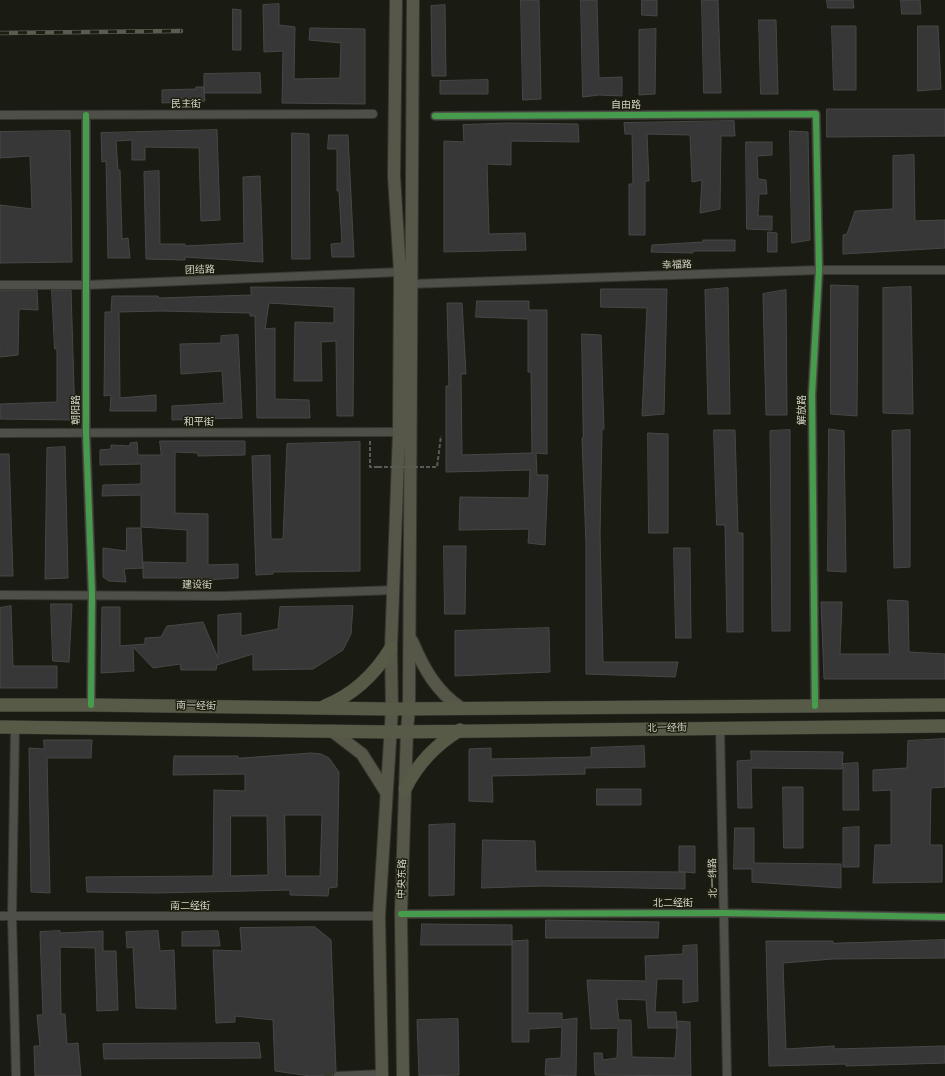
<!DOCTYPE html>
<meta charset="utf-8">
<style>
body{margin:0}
canvas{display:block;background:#1a1b12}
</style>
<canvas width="945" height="1076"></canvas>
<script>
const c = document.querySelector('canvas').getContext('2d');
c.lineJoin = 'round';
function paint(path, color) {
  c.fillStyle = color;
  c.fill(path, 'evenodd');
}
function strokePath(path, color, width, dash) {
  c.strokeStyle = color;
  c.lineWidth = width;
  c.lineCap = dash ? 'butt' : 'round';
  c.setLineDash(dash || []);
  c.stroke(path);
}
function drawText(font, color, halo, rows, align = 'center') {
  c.font = font + ' "Work Sans","Noto Sans SC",sans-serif';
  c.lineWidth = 3;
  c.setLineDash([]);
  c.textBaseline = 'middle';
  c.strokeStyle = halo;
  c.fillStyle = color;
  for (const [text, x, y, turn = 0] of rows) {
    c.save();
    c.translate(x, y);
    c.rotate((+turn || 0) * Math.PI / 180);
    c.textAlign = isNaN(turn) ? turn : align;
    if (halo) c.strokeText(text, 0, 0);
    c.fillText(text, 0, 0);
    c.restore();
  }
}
const building = new Path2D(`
 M521,0H539L541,99L523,100Z
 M581,0H597L599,78L622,77V96L599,95L583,97Z
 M642,0H657V16L642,15Z
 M702,0H718L721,93H704Z
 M827,0H853L854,8H828Z
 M901,0H920L921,14H902Z
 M279,4V25L295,27L294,79L340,78L341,43L309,40L310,28L365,29V104L282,103L283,51L264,52L263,5Z
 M445,5L446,76H432L431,6Z
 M233,9L241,10V50H233Z
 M759,20H776L778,94H761Z
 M832,26H856V90H834Z
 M918,26H938L941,89L918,91Z
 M656,29L655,94L639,95V30Z
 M260,73L261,93H204V74Z
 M488,80V94H440V81Z
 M196,87H204L205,101L162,103V90L196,89Z
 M827,109H945V136L827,137Z
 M734,121L735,136H721L720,209L700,213L702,180L692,182L690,135L647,134L649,181H645V235H629V184H633L632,134H625L624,123Z
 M509,123L578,124L579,142L511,141V165L487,164L489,234L525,233L526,250L444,252V141L464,142L463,125Z
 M217,130L220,220L201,221L199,148L145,147V160H132V140L116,141L118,170H120L122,239L128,238L130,258H108L106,161L102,162L101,133Z
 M70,131L72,262L0,263V205L32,209L30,156L0,158V132Z
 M790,131L808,132L810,240L792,243Z
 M292,133L309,134L310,259H292Z
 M329,135H348L354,257H332L331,244L342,243L339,191H337V149H328Z
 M746,142H772V155L757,156L758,179L766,180L767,194H759L758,216H772V230L747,229Z
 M914,155L915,221L945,220V248L843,254V235L847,234L855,211L893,209V156Z
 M159,171L160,244H185V246L244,243L243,177L260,176L263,262L185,257V260L146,259L144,172Z
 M768,232L777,233V252H768Z
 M703,240H735V251H693V253L651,252L652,245L703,242Z
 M831,285L858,286L857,416L831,414Z
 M251,287L354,288L353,416H337L336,341L321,342L322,381H294L295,322L334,323V307L269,303L265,329L275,328V399L309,400L310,418H257L255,316H250V313L160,311L119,312L120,398L156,395V411H110L111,395L104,396L105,312H111L112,296H158L159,298L251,295Z
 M911,287L913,414L883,413V288Z
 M728,288L730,414H708L705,290Z
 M601,289H667L664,414L642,416L647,308L601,307Z
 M0,290H37L38,310L19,309L18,355L0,357Z
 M52,290H71L75,420L0,419V404L57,402V349H55Z
 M786,290L787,415H766L763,294Z
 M477,301H529V310H547V454L536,453L537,475H548L545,545L528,543L529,529L459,530L460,497L529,498L530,470L446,472V386H449L447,303H462L466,374H461L462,455L532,453L531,372H528V319L476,317Z
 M582,334L601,335L604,429H602L600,534L603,662H678L675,677L586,674V543L582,438H583Z
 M238,335L242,418L172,420V406L224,403L222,371L181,374L180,344L221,343V336Z
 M829,429L844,431L846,572L828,571Z
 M714,430H735L738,533H743V632H727L725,525H717Z
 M790,430V631H772L770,431Z
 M910,430V567L894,568L892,431Z
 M648,433L668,434V533H649Z
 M160,441H245V455L198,456V453L175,452V513L208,514V565L238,564V578L189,581V578H143V562L187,563V530L141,527V495L102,496L103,485L141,484V464L100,465V450L111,449V445L130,446V443L137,442L138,455H161Z
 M360,442V571L273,572V574L256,575L252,456L270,455L271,539H283L287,444Z
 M65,447L68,578L45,579L47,448Z
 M0,454H9L13,576H0Z
 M127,528H141L143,568L124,569L126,582L109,581L103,577V548L126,551Z
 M444,546H466L465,614H445Z
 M674,548H690L691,638H676Z
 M888,600L908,601L909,652L945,654V679H824L821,602H842L840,654H889Z
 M51,604H72L69,662L53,661Z
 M11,606L13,666H57V688H0V608Z
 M353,606L351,634L343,650L313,669L253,670V654L217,665L216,670H181L180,664L153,668L133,647L134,671L101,673L102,607H120V646L145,644V638L161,637L167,626L203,622L218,658V615L241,613V636L278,629L280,607Z
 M549,628L550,672L455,676V631Z
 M945,739V787L931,788L930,845H942V882L873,883L875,845H891V790L873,791V770L907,768L908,741Z
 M44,740H92L91,758H47L50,893L31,892L29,748L44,749Z
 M644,746L645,767L585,768V774L492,776L493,802L469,801V749L491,748V759L591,757V748Z
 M751,751L843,752L842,769L751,768L752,808H738L737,761L751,760Z
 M312,753L321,754L329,758L339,772L337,887L329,888L328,896L290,895V890L157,893L87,892L86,877L213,876L214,790L245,791V774L173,775L174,756H238V758ZM285,815H322L320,876H286ZM231,816H267L268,875L231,876Z
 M858,763L859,810H843V764Z
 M783,787H803V848H784Z
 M597,789H641V805H597Z
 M455,824L454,895L429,896V825Z
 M859,827V867H843V828Z
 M735,828H754V863L841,864V888L752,882V869H734Z
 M483,840L535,841L536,871L685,872H679V846H695V873L685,872V889L542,886L482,888Z
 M546,920L659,922L658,938H546Z
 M422,924L512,925V944V941L528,940V1013H562V1020L577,1018L576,1076L545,1075L546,1059L561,1058L562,1027L529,1029V1042H512V945H421Z
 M315,927L331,940L336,1071L333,1076H310L275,1071L273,1020L235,1016V1022L216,1023L213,950L242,951L240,928Z
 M60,931V933L103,931V951H116L118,1010L97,1011L95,948L60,947L61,1014H65L67,1044L78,1043L81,1076H35L34,1046H40L37,1015H43L40,932Z
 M158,931L160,951L174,950L176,1009L136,1008L133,947L127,948L126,932Z
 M218,931L220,946H182V932Z
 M945,940V958L833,959L783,963L786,1049L834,1046V1049L945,1046V1063L846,1066V1064L769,1066L766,941H833V943Z
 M697,945L698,1001L683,1003V979H657L655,1012H676L677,1028V1021L690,1022L691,1076L595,1075L594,1053H602L603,1060L617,1058L618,1028L591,1029L587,980L646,981L645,956L683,954V946ZM617,999L646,1000L648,1028H677L675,1058L632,1057L631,1020H619Z
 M458,1019L459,1075L419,1076L417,1020Z
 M259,1043L261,1058L104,1059L103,1044Z`);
const minorTunnel = new Path2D(`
 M324,1076H338`);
const path = new Path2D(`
 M370,441V467H378
 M432,467H437L441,436`);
const minor = new Path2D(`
 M0,115L373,114
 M86,115V433L92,594L91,705
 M435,116L816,114L819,270L812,395L815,706
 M410,284L819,270H945
 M0,285H86L400,272
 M0,433L399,432
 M0,595L224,596L395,590
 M15,727L12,916L16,1076
 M720,728L727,1076
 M401,914L724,913L945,917
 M0,916H379
 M338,1076L382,1074`);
const primary = new Path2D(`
 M412,641C424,669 436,691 461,708
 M332,731L362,754L386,792
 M382,1076L379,916L392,709L391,648L399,432L400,272L394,176L396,0
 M403,1076L401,914L407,730L409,708L413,0`);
const trunk = new Path2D(`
 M0,705H91L392,709L945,705
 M325,706C353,695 375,674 391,648
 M0,727L390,732L945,726
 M405,789C418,763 435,745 460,730`);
const rail = new Path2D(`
 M0,33L181,31`);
const pathBridge = new Path2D(`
 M378,467H432`);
const cycleway = new Path2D(`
 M86,115V433L92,594L91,705
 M435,116L816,114L819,270L812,395L815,706
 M401,914L724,913L945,917`);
const streetNames = [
 ["民主街",186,104],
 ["自由路",626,105],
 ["幸福路",677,265,-2],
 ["团结路",200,270,-2],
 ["朝阳路",76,410,-90],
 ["解放路",802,410,-90],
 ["和平街",199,422],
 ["建设街",197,585,1],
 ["南一经街",196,706,1],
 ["北一经街",667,728,-1],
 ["北一纬路",713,878,-91],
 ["中央东路",402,879,-88],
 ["北二经街",673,903],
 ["南二经街",190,906]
];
paint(building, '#383737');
strokePath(building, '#484747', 1);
strokePath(minorTunnel, '#36372d', 8, [8, 4]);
strokePath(minor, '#363630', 10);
strokePath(primary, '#363630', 14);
strokePath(trunk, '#363630', 14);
strokePath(path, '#5a5b54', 2, [4, 2]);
strokePath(minor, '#4e4f48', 8);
strokePath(primary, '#565748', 12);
strokePath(trunk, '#585a48', 13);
strokePath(rail, '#5b5b54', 4.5);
strokePath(rail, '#1e1f0e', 3, [9]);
strokePath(pathBridge, '#5a5b54', 2, [4, 2]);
strokePath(cycleway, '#469c4c', 6);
drawText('10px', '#d2d3c8', '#1e1f0e', streetNames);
</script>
